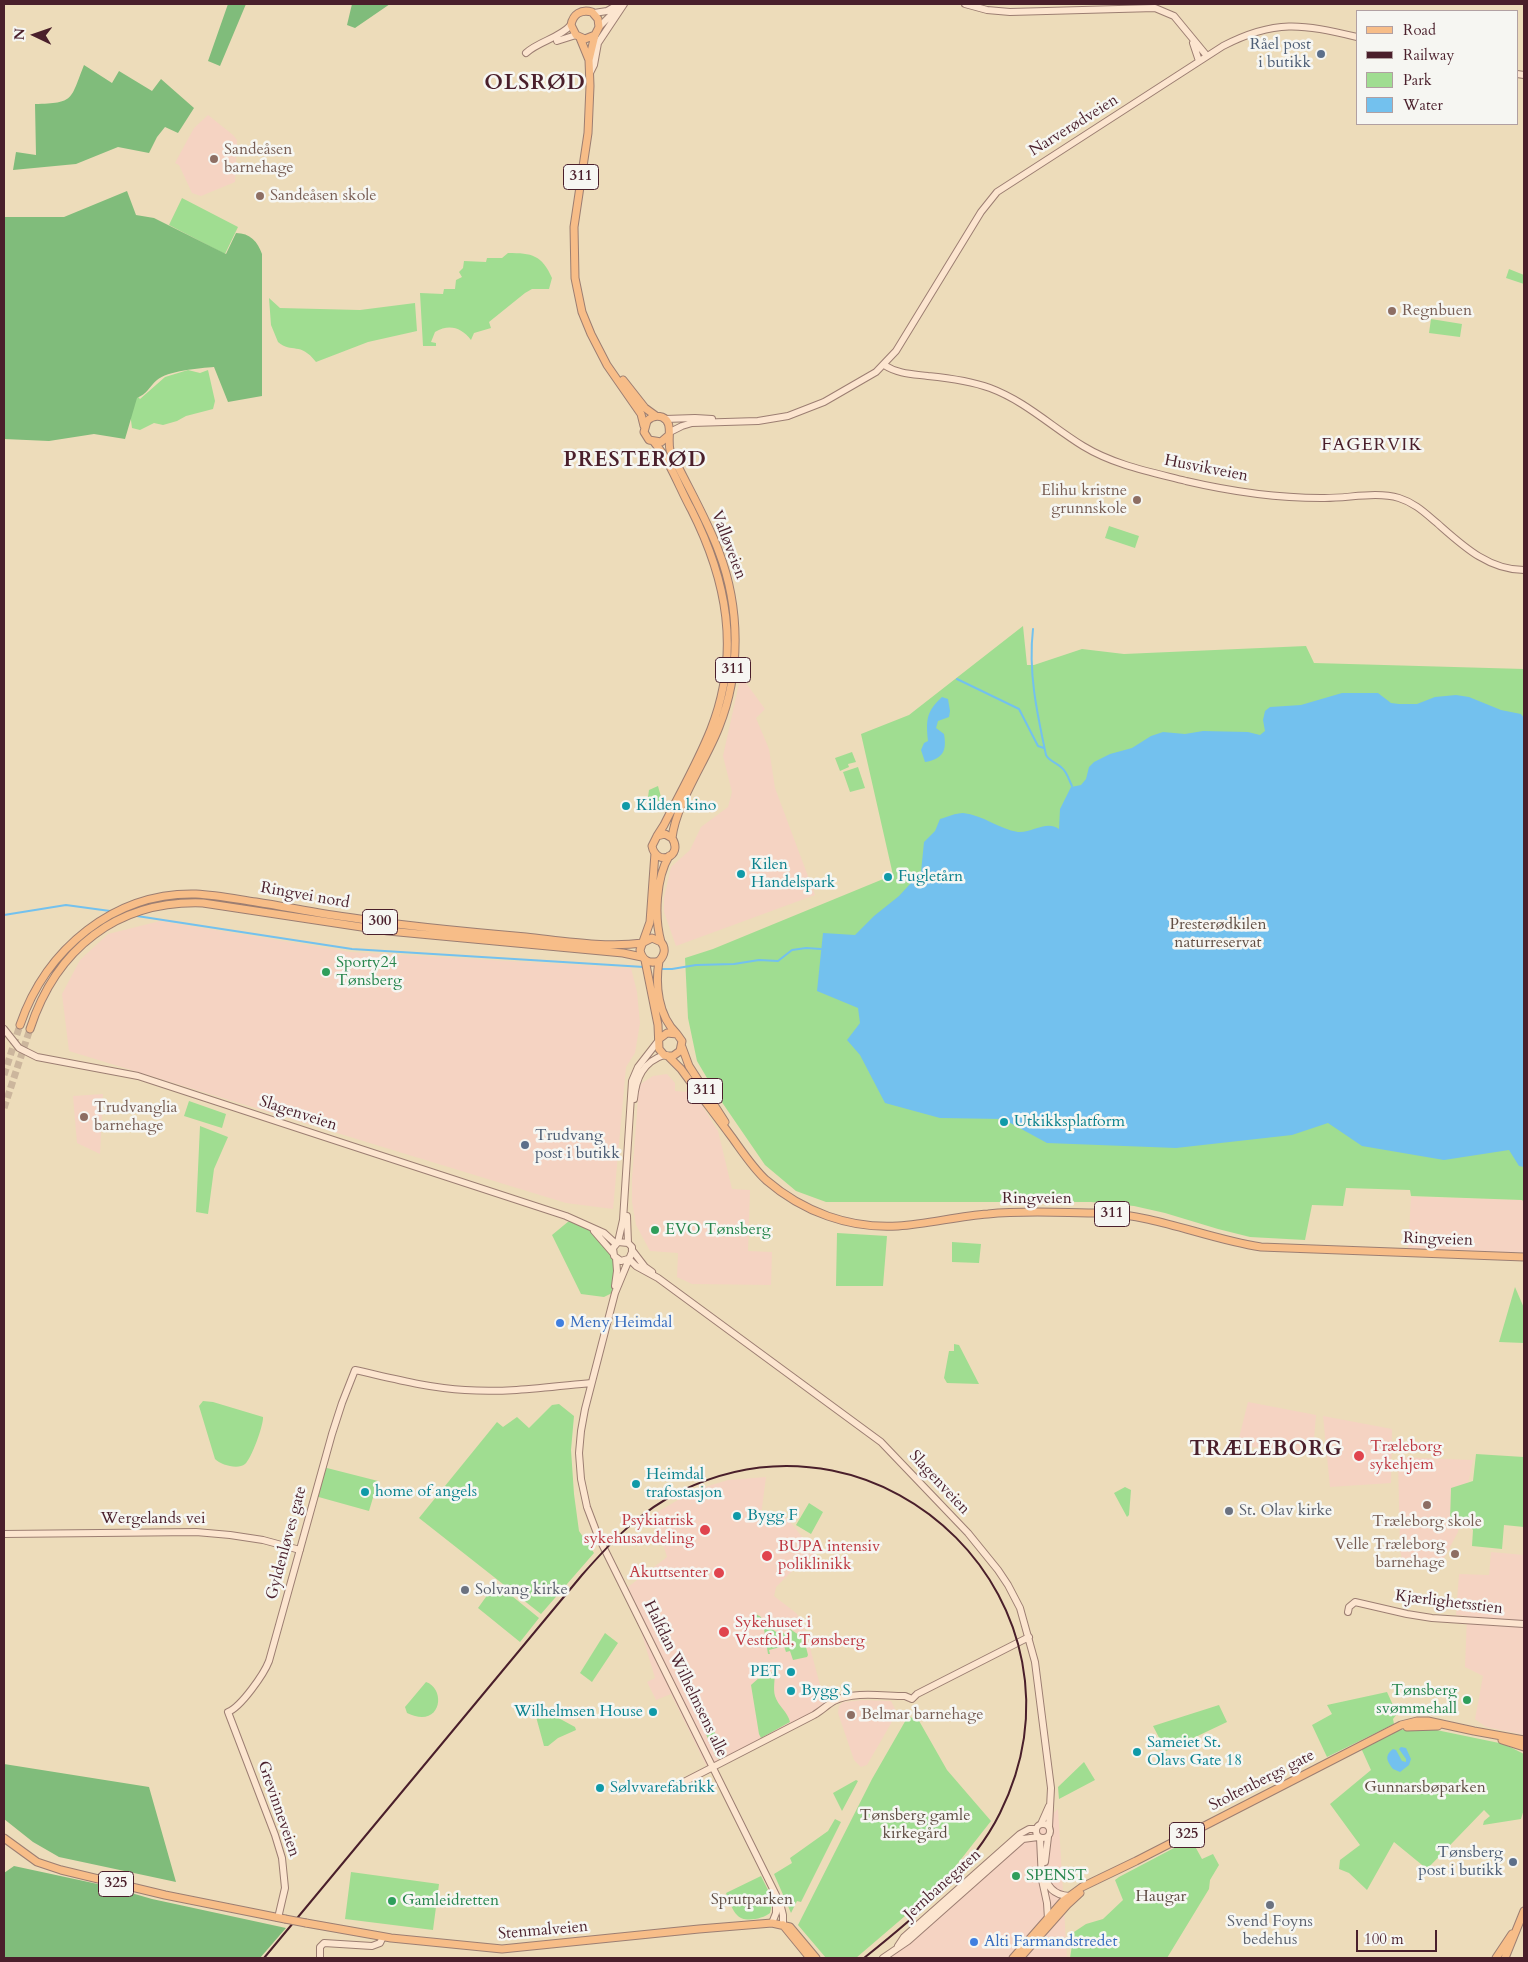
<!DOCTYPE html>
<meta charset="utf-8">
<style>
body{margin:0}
#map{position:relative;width:1528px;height:1962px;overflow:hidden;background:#eddcba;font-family:Cardo,serif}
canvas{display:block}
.frame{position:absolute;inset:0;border:5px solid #4a1f2b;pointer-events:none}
.legend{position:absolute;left:1356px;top:10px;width:162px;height:115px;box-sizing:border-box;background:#f6f6f2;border:1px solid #b1a0a2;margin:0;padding:6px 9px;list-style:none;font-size:15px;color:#4a1f2b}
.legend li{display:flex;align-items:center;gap:10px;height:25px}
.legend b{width:25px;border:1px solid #b1a0a2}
.north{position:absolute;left:10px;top:10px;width:50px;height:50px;-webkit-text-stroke:4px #f6f6f2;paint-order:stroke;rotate:273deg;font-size:14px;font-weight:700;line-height:20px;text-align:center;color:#4a1f2b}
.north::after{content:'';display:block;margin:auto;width:18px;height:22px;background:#4a1f2b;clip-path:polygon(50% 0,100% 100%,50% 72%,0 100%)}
.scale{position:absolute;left:1356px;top:1930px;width:81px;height:22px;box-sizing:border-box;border:2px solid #4a1f2b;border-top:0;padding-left:6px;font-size:15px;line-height:18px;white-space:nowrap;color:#4a1f2b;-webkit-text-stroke:4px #f6f6f2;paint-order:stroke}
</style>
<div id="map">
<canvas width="1528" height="1962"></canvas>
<div class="frame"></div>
<ul class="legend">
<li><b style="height:6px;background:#f7bd88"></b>Road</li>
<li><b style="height:6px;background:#4a1f2b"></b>Railway</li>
<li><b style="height:14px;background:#a0dd91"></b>Park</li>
<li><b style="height:14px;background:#73c1ee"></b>Water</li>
</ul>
<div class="north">N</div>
<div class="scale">100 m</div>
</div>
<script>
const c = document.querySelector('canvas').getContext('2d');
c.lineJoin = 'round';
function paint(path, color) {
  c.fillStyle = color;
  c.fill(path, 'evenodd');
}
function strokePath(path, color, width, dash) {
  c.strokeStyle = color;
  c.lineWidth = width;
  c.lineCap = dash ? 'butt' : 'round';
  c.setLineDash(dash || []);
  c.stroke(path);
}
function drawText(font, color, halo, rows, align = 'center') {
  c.font = font + ' Cardo,serif';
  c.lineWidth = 5;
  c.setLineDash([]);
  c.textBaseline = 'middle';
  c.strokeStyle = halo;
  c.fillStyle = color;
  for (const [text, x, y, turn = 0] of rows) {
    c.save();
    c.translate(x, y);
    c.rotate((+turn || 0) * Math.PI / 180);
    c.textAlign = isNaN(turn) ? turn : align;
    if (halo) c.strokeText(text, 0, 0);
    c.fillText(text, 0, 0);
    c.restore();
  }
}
const built = new Path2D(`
 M208,115L233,135L237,140L235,182L201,196L192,193L179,165L175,163L194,128Z
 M743,679L765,709L756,718L769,749L775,788L815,895L676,946L664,912V898L671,867L690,850L701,827L728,807L732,792L723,756L739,684Z
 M160,921L351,952L631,968L637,992L640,1023L635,1053L626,1067L613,1209L566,1203L69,1051L62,994L80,960L108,934Z
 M667,1074L675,1083V1091L689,1092L694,1101L700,1102L718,1131L732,1189L750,1190L748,1251L772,1252L771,1285L692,1284L677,1277L678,1253L650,1251L636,1225L632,1202V1179L639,1085L653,1076Z
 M103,1094L100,1154L77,1143L73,1096Z
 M1411,1197L1522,1200L1524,1203V1253L1408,1249Z
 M1248,1402L1316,1415L1313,1452L1237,1446Z
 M1323,1416L1392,1429L1391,1483L1330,1487Z
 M1398,1457L1473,1460L1458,1532L1441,1564H1403L1400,1550Z
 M766,1477L761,1515L787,1518L815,1553L789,1574L776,1587L774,1596L796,1613L803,1622L826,1707L707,1767L671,1694L656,1700L647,1682L655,1678L628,1587L667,1557L654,1514L695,1490L728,1480Z
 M1491,1552L1524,1555V1735L1486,1727L1475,1719L1483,1676L1465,1667L1467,1616L1456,1615L1459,1574L1489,1575Z
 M864,1700L891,1701L897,1713L867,1765L861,1767L854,1760L838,1713L839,1706L843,1702Z
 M1058,1809L1067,1958H886L892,1954Z`);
const green = new Path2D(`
 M182,198L238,227L225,254L169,225Z
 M508,253C532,253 542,255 552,278L549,289H532L525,293L489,322L491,328L474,333L471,340C461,327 449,324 435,332L431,342L436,343V346H423L420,293L443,294L444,289H455L456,280L462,277L459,272L463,268L464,261L486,262L487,258H502Z
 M1509,269L1524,275V284L1506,278Z
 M269,298L280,308L360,310L415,303L417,331L368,342L316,362C300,341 292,354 278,342L271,325Z
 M1431,319L1462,324L1460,337L1429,333Z
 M188,370L200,373L208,370L215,401L213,409L186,416L177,421L163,425L154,423L140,430L132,428L130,413L136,395L140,399L165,377Z
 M1109,526L1139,536L1135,548L1105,538Z
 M1023,626L1027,665H1034L1082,649L1124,654L1306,646L1314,663L1524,669V1202L1522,1200L1411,1196L1410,1190L1346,1188L1343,1206L1312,1205L1305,1240L1250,1237L1218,1229L1165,1213L1134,1206L1091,1202H826L796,1191L765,1165L717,1095L697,1061L688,1018L685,958L713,949L893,875L861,734L909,715Z
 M852,752L856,762L848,764L849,767L840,771L835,758Z
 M858,767L865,788L850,792L843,772Z
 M658,786L661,797L658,806L650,803L648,797L649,790Z
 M189,1101L226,1114L222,1128L184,1116Z
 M200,1126L228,1137L214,1169L208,1214L196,1212Z
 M569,1221L591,1230L612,1256L615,1270L612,1293L604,1297L581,1294L552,1235Z
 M837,1233L887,1236L883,1286H836Z
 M952,1242L981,1244L979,1263L952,1262Z
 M1515,1287L1524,1308V1343L1499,1342Z
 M954,1344L959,1345L979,1384L947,1383L944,1378L949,1351H954Z
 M203,1401L213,1402L263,1417C264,1424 251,1460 245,1464C238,1470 221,1465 215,1459L199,1406Z
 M559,1404L574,1416L571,1450L574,1494L579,1531L594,1553L541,1614L419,1518L497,1422L503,1427L517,1417L529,1428L552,1405Z
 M1476,1454L1524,1457V1527L1504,1525L1502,1549L1472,1546L1473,1530L1468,1523L1450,1521L1451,1488L1473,1481Z
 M323,1467L378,1481L369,1511L315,1496Z
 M1125,1487L1131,1490L1129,1515L1127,1517L1114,1493Z
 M809,1503L823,1512L811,1534L796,1525Z
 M496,1583L539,1618L520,1642L478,1608Z
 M754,1613L761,1617V1621L779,1634L781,1631L786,1635L790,1629L799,1635L802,1631L808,1655L807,1657L793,1660L790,1651L786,1652L784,1646L769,1650L770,1654H768L764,1629L755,1616Z
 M605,1633L618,1643L592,1682L580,1673Z
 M775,1671C775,1679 773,1689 775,1696C778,1706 788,1712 790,1722L761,1738L759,1734L751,1685L760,1677Z
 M426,1682C447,1689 441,1730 407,1713L405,1707Z
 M1387,1692L1397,1714L1393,1719L1394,1724L1327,1757L1312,1725L1332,1714L1327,1705Z
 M1219,1705L1227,1722L1166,1751L1153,1726Z
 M537,1707H540L553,1715L575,1727L576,1730L558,1738L548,1746H544L535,1713Z
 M909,1717L918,1719L947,1770L991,1821L940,1886L856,1958H826L798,1925L872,1779L907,1718Z
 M1417,1726L1504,1744L1524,1754V1809L1521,1819L1483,1825L1484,1821L1490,1816L1484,1810L1427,1869L1394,1842L1367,1890L1349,1873L1339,1869L1340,1860L1360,1845L1330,1804L1371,1770L1361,1748L1397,1731Z
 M714,1731L725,1756L719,1759L716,1757L706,1734Z
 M1084,1762L1095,1780L1059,1799L1058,1787Z
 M856,1780L858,1781L842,1811L833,1793Z
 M835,1819L841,1822L801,1902L797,1901L791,1913L774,1874L792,1863L790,1858L828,1831Z
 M1191,1839L1202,1859L1213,1854L1219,1865L1210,1880L1209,1889L1167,1958H1070L1074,1932L1086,1924L1103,1919L1123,1900L1115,1880L1119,1877Z
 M351,1872L439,1884L433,1930L345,1919Z
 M761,1876L773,1900L770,1913C763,1919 743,1923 737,1915C732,1910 729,1900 726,1893Z`);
const forest = new Path2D(`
 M228,4H246L220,66L208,61Z
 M352,4H390L355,28L347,25Z
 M84,65L112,83L119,71L152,91L161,79L194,108L178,133L165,127L157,137L149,153L118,147L76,164L13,170L16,152L36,155L35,104C75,103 70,100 84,65Z
 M127,191L136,215L154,218L226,254L236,233C250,233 258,242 262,254V396L228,402L214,367C200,368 167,371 157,380C149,387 147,394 137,398L125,439L94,434L49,441L4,439V217H64Z
 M4,1764L149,1787L176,1882L59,1857L33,1842L4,1819Z
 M14,1866L107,1886L152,1899L286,1928L260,1958H4V1873Z`);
const water = new Path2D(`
 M1342,693H1378L1391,703L1399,704H1417L1435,697L1456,695L1469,697L1501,710L1521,714L1524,718V1167L1519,1166L1509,1150L1444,1160L1362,1146L1328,1123L1292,1135L1176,1148L1047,1143L1003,1119L940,1118L885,1103L860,1055L847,1040L860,1023L858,1008L817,991L823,933L855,935L874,916L899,896L921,872L924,842L935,831L940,819C947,817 956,813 963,813C983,815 999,829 1018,832C1033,833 1046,820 1059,829L1060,809L1071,787L1081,785L1086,779L1089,767L1094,762L1110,754L1132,748L1151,736L1163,732L1185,734L1203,731L1248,732L1260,735L1265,731L1263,720L1265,711L1270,707L1301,705Z
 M942,697L948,699L950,711L949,717L938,721L936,728L944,734C947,751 943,759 925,762L921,750L924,743L928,741C926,720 926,712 942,697Z
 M1401,1747L1406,1748L1411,1759L1409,1765L1400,1772L1393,1769C1387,1761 1384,1756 1393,1749L1396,1750L1402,1761L1406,1762V1759L1399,1749Z`);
const stream = new Path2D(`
 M1033,629C1028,672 1037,713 1046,755C1050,762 1056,762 1062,768C1067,772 1069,780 1072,786
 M957,679L1019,709L1038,746L1044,748
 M4,915L66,905L110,911
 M137,916L352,949L644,967
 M661,969H672L696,965L734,964L759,960L778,961L792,950L806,948L821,949`);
const primaryTunnel = new Path2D(`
 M4,1075L20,1025
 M4,1108L30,1029`);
const secondary = new Path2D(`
 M965,4L987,10L1010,12L1155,8L1174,16L1207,56
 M594,13L607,11L619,4
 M599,27L616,10
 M557,41L576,35
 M1193,43L1199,61
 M526,53C539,41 558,39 571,25
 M590,73L594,65L598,43L624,4
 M1517,74L1524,75
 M884,365C898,374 912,374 928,376C948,378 971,381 990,388C1025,401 1052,427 1083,446C1114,465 1151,472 1186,481C1229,491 1276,498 1321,498C1346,499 1375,491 1399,498C1415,503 1425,513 1437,523C1462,545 1488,570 1524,570
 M665,419L695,418L712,419
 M670,432L682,426L692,423L758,421L788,416L824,402L876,372L896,351L981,212L997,192L1223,46C1275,19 1302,24 1357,37
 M4,1029L19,1048L37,1057L138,1076L566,1216L604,1233L616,1244
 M634,1099C636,1078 643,1062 664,1055
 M627,1216L628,1243
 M594,1231L613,1253
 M618,1242L623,1220L632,1081L638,1067L659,1040
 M632,1250L645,1267L652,1272
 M628,1259L621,1261L614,1256L613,1248L618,1242L628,1243L632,1247V1252L615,1293L585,1409L581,1431L579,1453L581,1479L587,1507L598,1536L780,1903L783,1915V1925
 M629,1259L636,1266L658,1278L881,1442L968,1533L998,1570L1008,1585L1020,1608L1035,1662L1051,1788L1049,1827
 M615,1286L617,1271L616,1258
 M4,1534L196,1532L230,1535L263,1540L300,1550
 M1348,1612L1349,1607L1355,1602L1407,1614L1432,1618L1524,1624
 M678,1787L680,1784L814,1715C821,1711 827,1705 834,1701C854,1691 883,1696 905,1696L912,1699L917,1694L1029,1637
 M1036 1831a7 7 0 1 1 14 0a7 7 0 1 1-14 0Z
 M1041,1824L1049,1806
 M1040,1838L1042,1880L1047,1903L1048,1919
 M1045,1862L1048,1837
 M1045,1872C1046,1887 1054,1895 1069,1896
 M278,1918L285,1888L282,1858L275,1835L228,1712C241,1707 264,1674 269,1661L332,1434L342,1403L355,1370C391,1378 428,1388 465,1390C507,1393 549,1387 591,1383
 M772,1923L776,1913V1899
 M898,1946L904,1937L1020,1834L1029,1829H1036
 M320,1958V1947L324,1943L372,1946L380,1943L383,1937
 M883,1958L908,1941L1023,1839L1038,1837`);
const primary = new Path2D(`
 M595,35L585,39L576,35L571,25C573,14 581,9 592,12L598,19L599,27L595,35L589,60L590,86L588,133L574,227L575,278L582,312L591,334L607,365L641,414L644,426
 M580,38L589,60
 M623,380L645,408L656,416
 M668,436L661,442L649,440L644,432L647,421C651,417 656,415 662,417C674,422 667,438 670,450C686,484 706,517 719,552C740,607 741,672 719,727C706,761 676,803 672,838C684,857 656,867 652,846L657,836L665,834L672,838
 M654,442C670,461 679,487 691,509C727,580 741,652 711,729C698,762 680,793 664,825L657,836
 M644,942L652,938L661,942C666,948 665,955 659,961C650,964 642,961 640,950L650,922L655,853
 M661,942C654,917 656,878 669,856
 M645,960L658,1025L659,1049L664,1055L668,1056H673L680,1051L682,1041L677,1034L667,1033L659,1039
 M659,961C655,985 658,1016 677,1034
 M20,1025C46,949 114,892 196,894C216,895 236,899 256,902C288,907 321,914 353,918C410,927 468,932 526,937C564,941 605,948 643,943
 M30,1029C56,949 117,900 203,903L388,931L623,953L642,957
 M682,1047L689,1066L725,1122
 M668,1056L681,1069C697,1091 714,1113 731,1136C742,1151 752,1167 766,1180C803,1212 850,1229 898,1226C929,1224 958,1216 988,1214C1026,1210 1065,1213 1102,1213C1157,1215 1207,1239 1261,1247L1524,1257
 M1407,1727L1438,1726
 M1502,1740L1524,1747
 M4,1838L37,1862L61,1870L165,1895L285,1919
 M306,1923L391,1938L502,1949L699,1929L772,1923L790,1927L816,1958
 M783,1925L810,1958
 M1013,1958L1063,1901L1082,1887L1136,1861L1401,1725L1417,1721H1428L1474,1731L1524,1740
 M1020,1958L1067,1905L1080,1893
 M1496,1958L1512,1934
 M1505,1958L1524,1911`);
const rail = new Path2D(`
 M264,1958L582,1575C611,1542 640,1511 681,1491C887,1392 1102,1607 1000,1813C972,1870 913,1919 864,1958`);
const primaryBridge = new Path2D(`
 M285,1919L306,1923`);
const markers = [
 [1321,54,5,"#5c6f8a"],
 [214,159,5,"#8d6e63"],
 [260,196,5,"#8d6e63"],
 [1392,311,5,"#8d6e63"],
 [1137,500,5,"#8d6e63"],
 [626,806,5,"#0f9aa8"],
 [741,874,5,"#0f9aa8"],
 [888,877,5,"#0f9aa8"],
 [326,972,5,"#2e9e5b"],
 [84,1117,5,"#8d6e63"],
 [1004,1122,5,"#0f9aa8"],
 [525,1145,5,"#5c6f8a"],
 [655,1230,5,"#2e9e5b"],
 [560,1323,5,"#3f7fe0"],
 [1359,1456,6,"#e0444e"],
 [636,1484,5,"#0f9aa8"],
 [365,1492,5,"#0f9aa8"],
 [1427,1505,5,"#8d6e63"],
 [1229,1511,5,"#6b7280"],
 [737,1516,5,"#0f9aa8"],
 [705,1530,6,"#e0444e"],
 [1455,1554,5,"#8d6e63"],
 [767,1556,6,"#e0444e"],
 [719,1573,6,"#e0444e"],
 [465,1590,5,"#6b7280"],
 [724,1632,6,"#e0444e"],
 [791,1672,5,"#0f9aa8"],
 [791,1691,5,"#0f9aa8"],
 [1467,1700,5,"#2e9e5b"],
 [653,1712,5,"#0f9aa8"],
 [851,1715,5,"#8d6e63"],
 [1137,1752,5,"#0f9aa8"],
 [600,1788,5,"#0f9aa8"],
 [1513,1862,5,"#5c6f8a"],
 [1016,1876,5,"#2e9e5b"],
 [392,1901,5,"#2e9e5b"],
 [1270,1905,5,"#6b7280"],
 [974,1942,5,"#3f7fe0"]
];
const shields = [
 [581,177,35],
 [733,670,35],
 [380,922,35],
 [705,1091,35],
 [1112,1214,35],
 [1187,1835,35],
 [116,1884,35]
];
const shieldNames = [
 ["311",581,177],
 ["311",733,670],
 ["300",380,922],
 ["311",705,1091],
 ["311",1112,1214],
 ["325",1187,1835],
 ["325",116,1884]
];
const serviceNames = [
 ["Råel post",1311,45],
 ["i butikk",1311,63],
 ["Trudvang",535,1136,"left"],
 ["post i butikk",535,1154,"left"],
 ["Tønsberg",1503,1853],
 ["post i butikk",1503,1871]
];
const streetNames = [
 ["Narverødveien",1074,126,-32],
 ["Husvikveien",1206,469,11],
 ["Valløveien",728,545,69],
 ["Ringvei nord",305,896,10],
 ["Slagenveien",298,1114,18],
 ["Ringveien",1037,1199],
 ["Ringveien",1438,1240,2],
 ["Slagenveien",939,1483,47],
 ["Wergelands vei",153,1519],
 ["Gyldenløves gate",287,1543,-75],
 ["Kjærlighetsstien",1449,1603,7],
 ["Halfdan Wilhelmsens alle",685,1679,64],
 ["Stoltenbergs gate",1262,1781,-27],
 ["Grevinneveien",278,1809,71],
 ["Jernbanegaten",943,1885,-42],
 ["Stenmalveien",543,1931,-5]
];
const educationNames = [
 ["Sandeåsen",224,150],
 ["barnehage",224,168],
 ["Sandeåsen skole",270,196],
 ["Regnbuen",1402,311],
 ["Elihu kristne",1127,491,"right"],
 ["grunnskole",1127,509,"right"],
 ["Trudvanglia",94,1108],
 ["barnehage",94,1126],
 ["Træleborg skole",1427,1522,"center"],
 ["Velle Træleborg",1445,1545,"right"],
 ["barnehage",1445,1563,"right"],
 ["Belmar barnehage",861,1715]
];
const cultureNames = [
 ["Kilden kino",636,806],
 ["Kilen",751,865],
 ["Handelspark",751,883],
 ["Fugletårn",898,877],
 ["Utkikksplatform",1014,1122],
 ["Heimdal",646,1475],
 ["trafostasjon",646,1493],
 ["home of angels",375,1492],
 ["Bygg F",747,1516],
 ["PET",781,1672,"right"],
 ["Bygg S",801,1691],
 ["Wilhelmsen House",643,1712,"right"],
 ["Sameiet St.",1147,1743],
 ["Olavs Gate 18",1147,1761],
 ["Sølvvarefabrikk",610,1788]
];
const parkNames = [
 ["Presterødkilen",1218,925],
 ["naturreservat",1218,943],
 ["Gunnarsbøparken",1425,1788],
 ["Tønsberg gamle",915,1816],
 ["kirkegård",915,1834],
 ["Haugar",1161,1897],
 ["Sprutparken",752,1900]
];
const leisureNames = [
 ["Sporty24",336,963],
 ["Tønsberg",336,981],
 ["EVO Tønsberg",665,1230],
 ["Tønsberg",1457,1691,"right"],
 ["svømmehall",1457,1709,"right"],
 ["SPENST",1026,1876],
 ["Gamleidretten",402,1901]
];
const shopNames = [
 ["Meny Heimdal",570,1323],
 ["Alti Farmandstredet",984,1942]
];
const healthNames = [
 ["Træleborg",1370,1447],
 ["sykehjem",1370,1465],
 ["Psykiatrisk",694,1521,"right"],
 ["sykehusavdeling",694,1539,"right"],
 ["BUPA intensiv",778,1547],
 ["poliklinikk",778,1565],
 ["Akuttsenter",708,1573,"right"],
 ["Sykehuset i",735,1623],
 ["Vestfold, Tønsberg",735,1641]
];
const worshipNames = [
 ["St. Olav kirke",1239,1511],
 ["Solvang kirke",475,1590],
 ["Svend Foyns",1270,1922,"center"],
 ["bedehus",1270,1940,"center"]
];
const neighbourhoodNames = [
 ["FAGERVIK",1372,446]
];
const districtNames = [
 ["OLSRØD",535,84],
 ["PRESTERØD",635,461],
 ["TRÆLEBORG",1266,1450]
];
paint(built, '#f5d3c2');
paint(green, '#a0dd91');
paint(forest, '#80bc7b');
paint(water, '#73c1ee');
strokePath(stream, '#73c1ee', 2);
strokePath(primaryTunnel, '#ccb69d', 7, [7, 3.5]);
strokePath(secondary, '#9c7e72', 8);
strokePath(primary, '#9c7e72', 9);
strokePath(secondary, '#fce5cf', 6);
strokePath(primary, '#f7bd88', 7);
strokePath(rail, '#4a1f2b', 2);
strokePath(primaryBridge, '#9c7e72', 9, []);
strokePath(primaryBridge, '#f7bd88', 7);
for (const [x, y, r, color] of markers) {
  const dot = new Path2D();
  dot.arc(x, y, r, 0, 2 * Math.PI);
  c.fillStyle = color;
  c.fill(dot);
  strokePath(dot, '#f6f6f2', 2);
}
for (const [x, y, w] of shields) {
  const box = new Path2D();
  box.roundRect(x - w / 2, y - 12.5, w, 25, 4);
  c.fillStyle = '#f6f6f2';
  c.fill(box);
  strokePath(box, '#4a1f2b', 1);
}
drawText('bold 15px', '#4a1f2b', null, shieldNames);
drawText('16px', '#4e5e75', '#f6f6f2', serviceNames, 'right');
drawText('16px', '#4a1f2b', '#f6f6f2', streetNames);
drawText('16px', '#785e54', '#f6f6f2', educationNames, 'left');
drawText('16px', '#0d838f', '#f6f6f2', cultureNames, 'left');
drawText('16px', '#604e44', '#f6f6f2', parkNames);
drawText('16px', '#27864d', '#f6f6f2', leisureNames, 'left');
drawText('16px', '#366cbe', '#f6f6f2', shopNames, 'left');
drawText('16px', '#be3a42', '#f6f6f2', healthNames, 'left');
drawText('16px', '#5b616d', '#f6f6f2', worshipNames, 'left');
c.letterSpacing = '1px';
drawText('18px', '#4a1f2b', '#f6f6f2', neighbourhoodNames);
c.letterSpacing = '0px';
c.letterSpacing = '1px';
drawText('bold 21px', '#4a1f2b', '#f6f6f2', districtNames);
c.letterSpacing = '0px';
</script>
